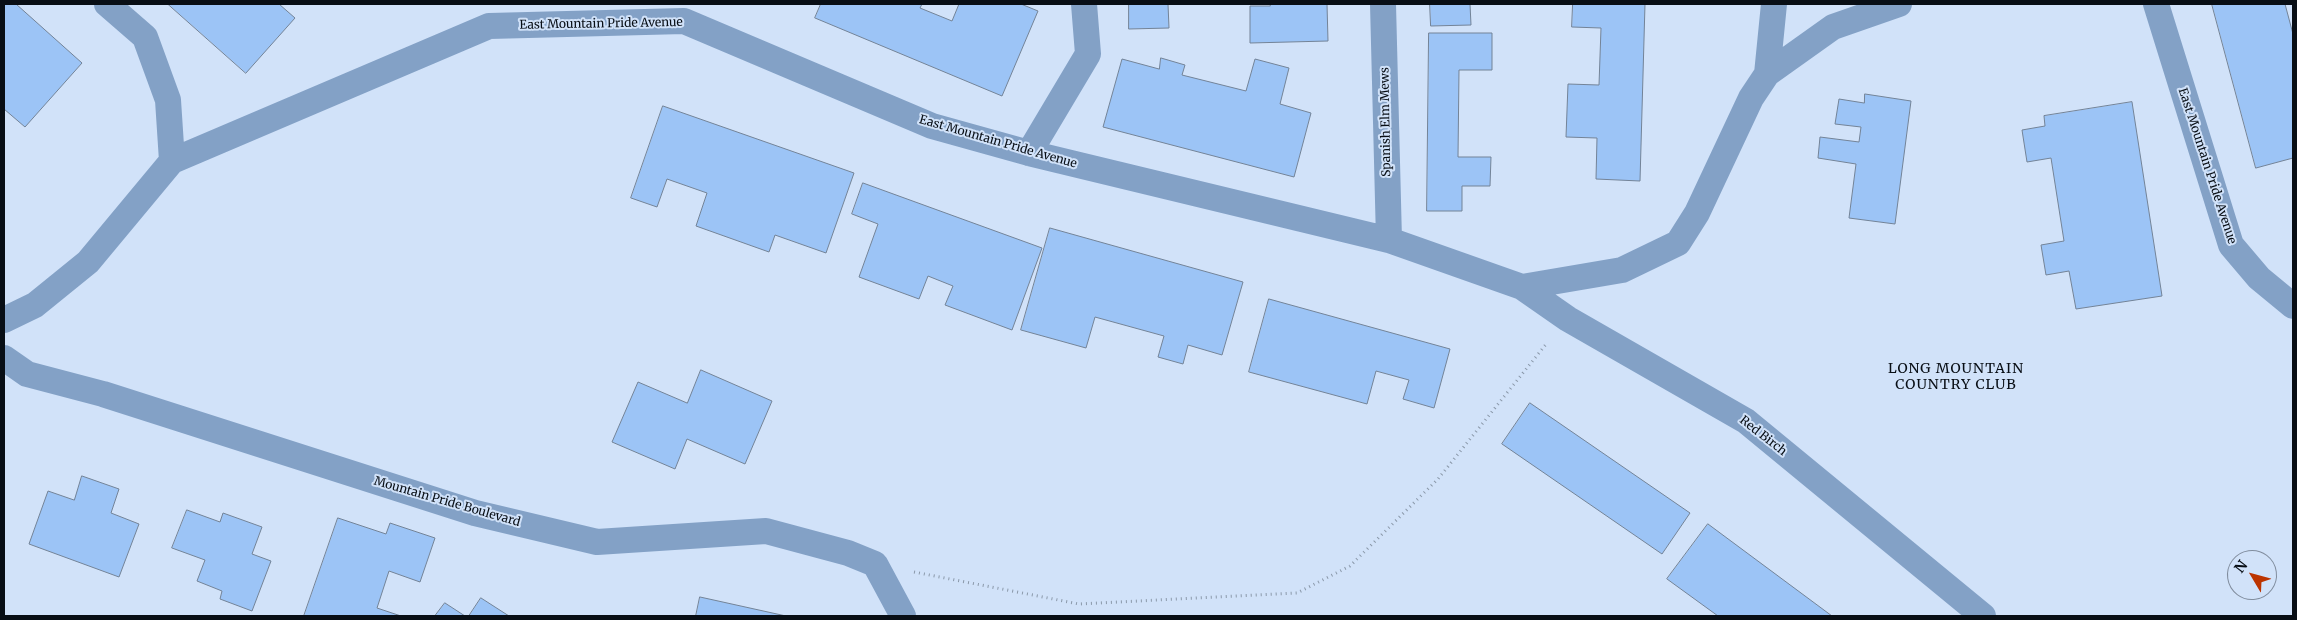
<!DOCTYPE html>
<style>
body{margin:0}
#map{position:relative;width:2297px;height:620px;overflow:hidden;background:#d1e2f9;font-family:Merriweather,serif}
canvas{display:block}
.frame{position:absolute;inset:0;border:5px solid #080e15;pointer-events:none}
.north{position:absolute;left:2227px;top:550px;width:50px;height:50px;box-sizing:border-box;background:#d1e2f9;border:1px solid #818d9e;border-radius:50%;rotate:307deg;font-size:14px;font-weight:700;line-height:20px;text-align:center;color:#080e15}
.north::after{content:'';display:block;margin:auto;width:18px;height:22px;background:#bc3400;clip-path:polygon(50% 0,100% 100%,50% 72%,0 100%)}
</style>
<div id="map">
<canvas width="2297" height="620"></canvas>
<div class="frame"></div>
<div class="north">N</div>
</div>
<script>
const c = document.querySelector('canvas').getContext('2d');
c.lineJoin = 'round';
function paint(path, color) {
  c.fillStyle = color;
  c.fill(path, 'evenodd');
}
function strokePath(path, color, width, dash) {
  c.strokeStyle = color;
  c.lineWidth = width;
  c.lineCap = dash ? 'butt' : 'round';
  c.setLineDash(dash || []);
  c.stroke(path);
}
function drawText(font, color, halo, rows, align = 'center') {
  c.font = font + ' Merriweather,serif';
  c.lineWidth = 4;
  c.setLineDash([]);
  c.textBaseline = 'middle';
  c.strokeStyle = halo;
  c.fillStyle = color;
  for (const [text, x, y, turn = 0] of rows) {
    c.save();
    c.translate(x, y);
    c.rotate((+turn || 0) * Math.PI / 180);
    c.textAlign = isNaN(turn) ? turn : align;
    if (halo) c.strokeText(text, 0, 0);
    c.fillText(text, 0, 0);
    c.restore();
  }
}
const building = new Path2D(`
 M4,4H16L82,63L25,127L4,109Z
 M168,4H279L295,18L246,73Z
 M821,4H922L920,8L952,21L959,4H1021L1038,11L1002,96L815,18Z
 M1129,4H1168L1169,28L1129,29Z
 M1270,4H1327L1328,41L1250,43V6H1270Z
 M1430,4H1470L1471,25L1431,26Z
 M1573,4H1645L1640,181L1596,179L1597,138L1566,137L1568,84L1599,85L1601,28L1572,27Z
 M2212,4H2285L2293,34V158L2256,168Z
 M1429,33H1492V70H1459L1458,157H1491L1490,186H1462V211H1427Z
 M1161,58L1185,65L1182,75L1246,91L1255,59L1289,68L1280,104L1311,113L1294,177L1103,127L1122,59L1159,69Z
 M1865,94L1911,101L1895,224L1849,218L1856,164L1818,158L1820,137L1859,142L1861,127L1835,124L1839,99L1864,103Z
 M2132,102L2162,296L2076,309L2069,271L2046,275L2041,245L2064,241L2051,158L2027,162L2022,130L2045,126L2044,116Z
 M663,106L854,173L826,253L775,235L769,252L696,226L707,193L667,179L657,207L631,198Z
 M863,183L1042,248L1012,330L945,305L953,286L928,276L919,299L859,277L878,224L852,214Z
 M1050,228L1243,282L1222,355L1188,345L1183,364L1158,357L1164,336L1095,317L1086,348L1021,330Z
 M1269,299L1450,349L1434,408L1403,399L1409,380L1376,371L1367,404L1249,372Z
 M701,370L772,401L745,464L687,439L675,469L612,442L638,382L687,403Z
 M1530,403L1690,513L1662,554L1502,444Z
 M82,476L119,489L111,513L139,524L119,577L29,544L48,491L74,500Z
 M187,510L220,522L223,513L262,527L252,554L271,561L252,611L220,599L222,591L197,581L205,560L172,548Z
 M338,518L386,534L390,523L435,538L420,582L389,571L377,608L401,616H304Z
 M1708,524L1832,616H1718L1667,579Z
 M700,597L786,616H696Z
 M481,598L509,616H469Z
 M445,603L465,616H435Z`);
const path = new Path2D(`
 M914,572L1079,604L1297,593L1350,566L1438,479L1547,343`);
const minor = new Path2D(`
 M107,4L145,37L168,100L172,161
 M1383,4L1389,240
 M2156,4L2231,245L2259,278L2293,306
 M1767,74L1774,4
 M1029,153L1088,54L1084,4
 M1522,287L1568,319L1746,421L1983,616
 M4,320L35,305L88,262L172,161L489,26L684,21L932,126L1029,153L1389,240L1522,287L1622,270L1678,243L1697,213L1751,98L1767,74L1833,27L1899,4
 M4,358L27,374L103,394L475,513L597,542L766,531L848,553L875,564L903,616`);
const streetNames = [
 ["East Mountain Pride Avenue",601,24,-1],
 ["Spanish Elm Mews",1386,122,-91],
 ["East Mountain Pride Avenue",998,142,16],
 ["East Mountain Pride Avenue",2207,166,72],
 ["Red Birch",1763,436,38],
 ["Mountain Pride Boulevard",447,502,16]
];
const neighbourhoodNames = [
 ["LONG MOUNTAIN",1956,369],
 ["COUNTRY CLUB",1956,385]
];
paint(building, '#9cc4f6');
strokePath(building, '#738397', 1);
strokePath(path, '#8a98a9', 3, [1, 4]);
strokePath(minor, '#83a1c6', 26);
drawText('12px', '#080e15', '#d1e2f9', streetNames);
c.letterSpacing = '1px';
drawText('14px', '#080e15', '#d1e2f9', neighbourhoodNames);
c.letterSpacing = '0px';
</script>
